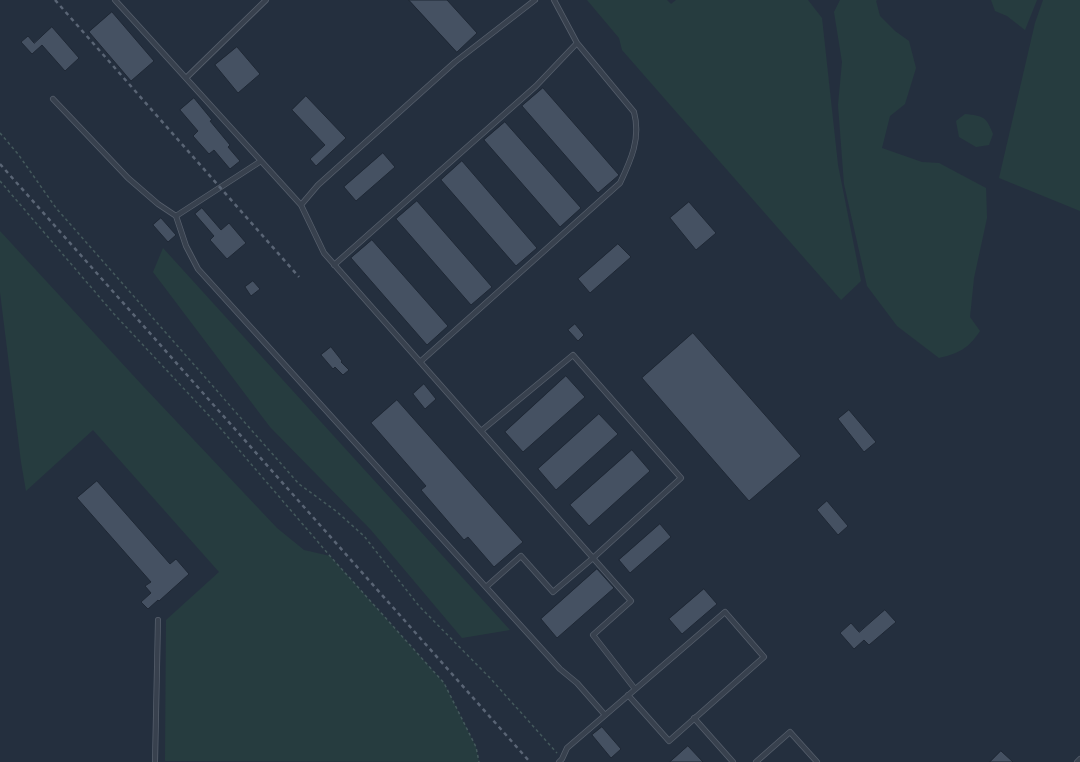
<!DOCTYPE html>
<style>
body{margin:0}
canvas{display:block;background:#242f3e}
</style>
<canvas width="1080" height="762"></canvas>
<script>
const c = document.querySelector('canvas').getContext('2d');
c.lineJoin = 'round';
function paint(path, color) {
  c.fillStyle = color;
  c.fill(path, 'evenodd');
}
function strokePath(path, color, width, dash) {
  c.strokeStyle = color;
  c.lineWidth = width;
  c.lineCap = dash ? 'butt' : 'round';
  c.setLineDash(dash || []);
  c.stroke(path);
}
const green = new Path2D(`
 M587,0H667L671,4L676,0H808L822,18L838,165L861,281L841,300L622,50L619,38Z
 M840,0H877L876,1L880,16L895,31L909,41L916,68L905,104L890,116L882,148L922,162L939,163L986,188L987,218L974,278L970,317L980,331C968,349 959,353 939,358L897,326L867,286L844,184L838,105L842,62L834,12Z
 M991,0H1037L1025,30L1007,16L995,11Z
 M1043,0H1080V211L999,178L1035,23Z
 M965,114C983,116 986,116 993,134L989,145L976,147L959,137L956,121Z
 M0,231L142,385L277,528L304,550L330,556L444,683L476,747L479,762L165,761L166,620L219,572L93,430L26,491L21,462L0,292Z
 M163,248L510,630L462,638L371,530L270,427L153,272Z`);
const building = new Path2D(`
 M409,0H447L477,33L457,52Z
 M112,12L154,61L131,81L89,32Z
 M52,27L79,58L65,71L42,45L32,54L21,42L28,36L34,43Z
 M237,47L260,74L238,93L215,65Z
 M543,88L619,175L598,193L522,106Z
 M306,96L346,138L316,166L310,159L325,145L292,110Z
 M194,98L212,120L210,121L230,145L228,147L240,161L230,169L214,150L209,154L193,136L198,131L180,110Z
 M505,122L581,208L560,227L484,140Z
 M383,153L395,167L356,201L344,187Z
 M462,161L537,248L516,266L441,180Z
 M417,201L492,287L471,305L396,219Z
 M689,202L716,233L696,250L670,218Z
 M202,208L221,230L229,223L246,243L227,259L210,240L214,236L195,214Z
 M161,218L176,235L168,242L153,225Z
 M372,240L448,326L427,345L351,258Z
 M618,244L631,257L590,293L578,279Z
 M253,281L260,289L251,296L245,287Z
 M575,324L584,335L578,341L568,330Z
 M693,333L801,456L749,501L642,378Z
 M331,347L342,361L341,362L349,370L343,375L335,367L333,369L321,355Z
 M566,376L585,397L523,452L505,432Z
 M424,384L436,399L425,409L413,394Z
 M397,400L523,542L494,567L468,537L464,540L421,490L426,486L371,423Z
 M849,410L876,442L864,452L838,419Z
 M599,414L618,434L556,490L538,469Z
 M632,450L650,471L589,526L570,505Z
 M97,481L170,564L176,559L189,574L159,601L158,600L148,609L141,602L151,593L145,586L151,582L77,498Z
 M827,501L848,526L838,535L817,510Z
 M660,524L671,537L630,573L619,560Z
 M597,569L614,588L557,638L541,619Z
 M704,589L717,604L682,634L669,619Z
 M885,610L896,622L869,645L864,640L854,649L840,633L851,623L859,632Z
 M602,727L621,749L611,758L592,735Z
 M688,746L703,762H670Z
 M1001,751L1013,762H990Z`);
const path = new Path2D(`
 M0,133L18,154L56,208L299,484L336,511L364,536L419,606L491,679L557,753
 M0,181L114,314L215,422L330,556L444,683L476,747L479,762`);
const lane = new Path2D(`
 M115,0L301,205L324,253L631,601L593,635L635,689
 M186,78L266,0
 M53,99L128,178L158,204L176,216L186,246L198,269L560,669L577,683L605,715
 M301,205L318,185L455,62L535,0
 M176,216L261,161
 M334,265L536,86L577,43
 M420,362L620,183C631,160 641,138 634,112L577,43L554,0
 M481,431L573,355L681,478L593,558L553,592L521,556L486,587
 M694,718L733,762
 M155,762L158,620
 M559,762L562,759L567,748L725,612L764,657L669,741L628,695
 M756,762L790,732L817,762
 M1077,762L1080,759`);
const rail = new Path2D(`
 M55,0L299,277
 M0,164L530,762`);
paint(green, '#263c3f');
paint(building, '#455162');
strokePath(building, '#1f2835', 1);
strokePath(lane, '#565f6c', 6);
strokePath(path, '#44595c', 1.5, [3, 3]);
strokePath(lane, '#38414e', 4.5);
strokePath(rail, '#5a6575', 2.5, [4, 4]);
</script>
